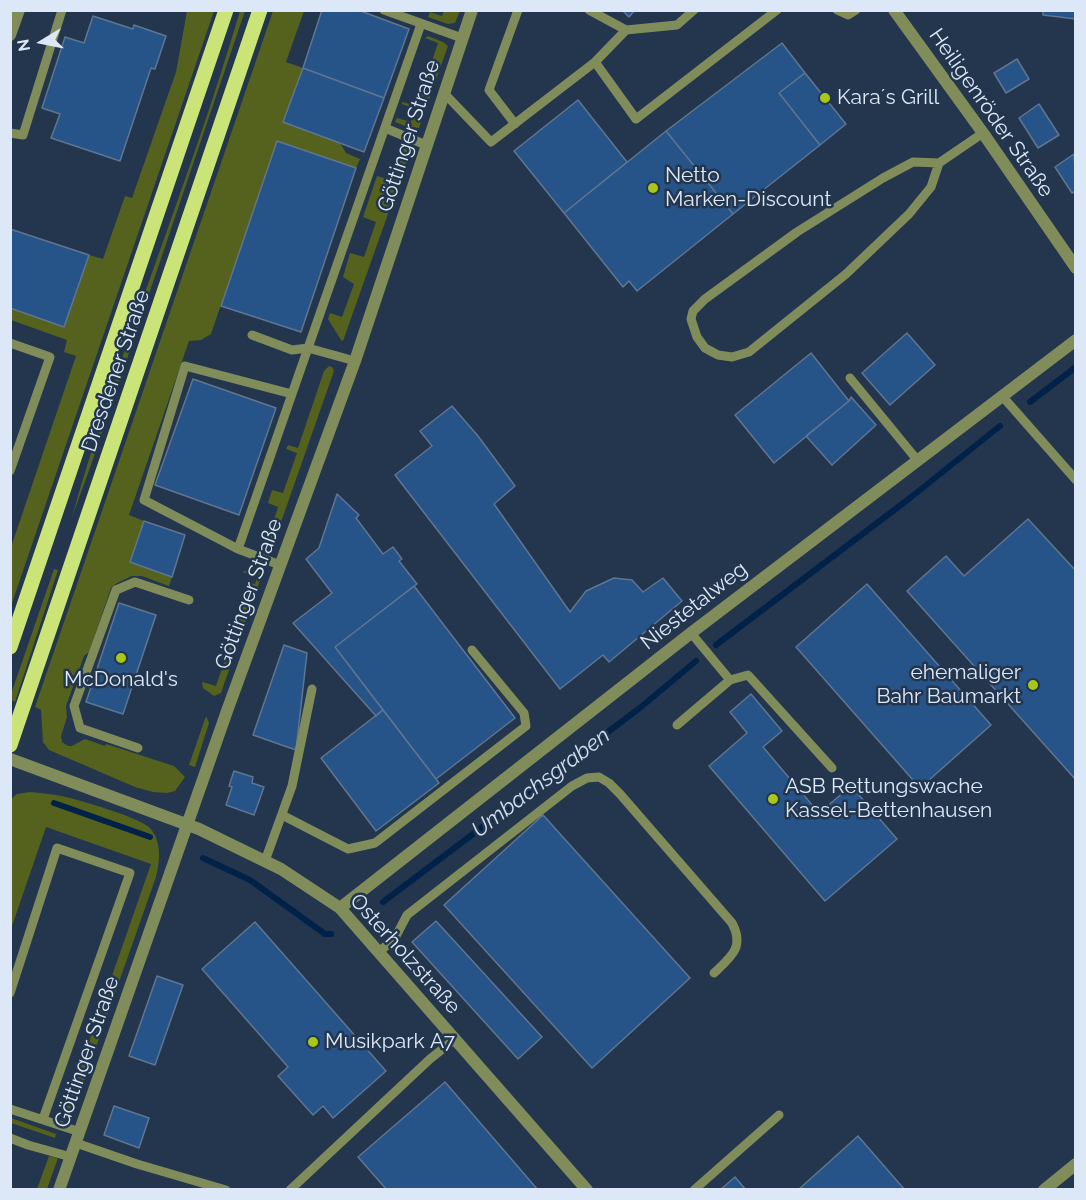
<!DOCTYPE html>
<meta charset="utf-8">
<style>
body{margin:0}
#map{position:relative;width:1086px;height:1200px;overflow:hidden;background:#23364d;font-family:Raleway,sans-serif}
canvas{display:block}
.frame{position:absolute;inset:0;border:12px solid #dce8f7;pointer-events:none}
.north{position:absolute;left:12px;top:12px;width:60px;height:60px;-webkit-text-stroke:4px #23364d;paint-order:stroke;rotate:260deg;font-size:16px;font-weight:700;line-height:24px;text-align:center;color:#dce8f7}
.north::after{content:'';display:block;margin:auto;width:21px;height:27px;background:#dce8f7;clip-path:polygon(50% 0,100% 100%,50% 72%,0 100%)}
</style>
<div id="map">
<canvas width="1086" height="1200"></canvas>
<div class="frame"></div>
<div class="north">N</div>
</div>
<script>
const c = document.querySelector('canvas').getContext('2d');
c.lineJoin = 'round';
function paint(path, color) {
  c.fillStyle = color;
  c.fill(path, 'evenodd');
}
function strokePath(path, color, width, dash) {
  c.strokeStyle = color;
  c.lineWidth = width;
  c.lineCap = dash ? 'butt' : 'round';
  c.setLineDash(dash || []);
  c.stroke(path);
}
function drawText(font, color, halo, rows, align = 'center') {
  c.font = font + ' Raleway,sans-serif';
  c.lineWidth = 5;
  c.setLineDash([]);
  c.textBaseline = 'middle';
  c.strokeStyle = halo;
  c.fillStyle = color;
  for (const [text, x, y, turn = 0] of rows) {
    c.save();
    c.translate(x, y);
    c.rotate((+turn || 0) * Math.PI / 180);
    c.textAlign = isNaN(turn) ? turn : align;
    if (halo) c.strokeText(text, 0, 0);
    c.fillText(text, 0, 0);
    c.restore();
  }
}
const green = new Path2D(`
 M187,11H214L11,606V547L76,356L64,352L67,340L11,320V308L64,326L89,255L103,259L125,196L132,198L176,72Z
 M240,11H245L91,465L72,517C120,346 190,181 240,11Z
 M273,11H304L286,62L303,68L283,122L340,143L346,153L360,159L356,168L277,141L211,334L201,340L189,341L129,515L144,521L130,562L172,577L169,586L142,576H132L117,583L111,588L89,652L84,656L66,706L67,717L61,736L62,742L68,746H72L85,739L105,746L106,744L174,766L185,777L175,791L167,793L153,792L135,787L49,750L43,742L41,710L35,707Z
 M444,11H460L455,23L448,24L428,17L430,12L442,16Z
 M428,36L443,42L448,46L419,128L408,127L395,122L397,118L411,122L415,109L402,104V102L417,106L438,43L425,38Z
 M403,144L411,149L343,341L341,340L328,319L330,313L342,317L354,284L343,277L350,253L364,257L376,222L363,217L377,176L390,180Z
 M329,366L332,367L334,371L273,545L270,546L267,542L278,507L268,503L272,490L283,493L297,453L286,449L288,445L298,448L324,371Z
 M54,569L58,570L15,702L11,700V694Z
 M264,569L221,693L214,696L203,688L202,682L216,686L251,583L255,584L257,578L243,572L247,570Z
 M206,716L209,723L195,767L189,765Z
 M30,792C41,793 52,794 62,796C79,800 139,817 150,828C162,842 160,861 156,877L70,1121L62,1119L151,864L46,827L11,929V799L17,794Z
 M11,1118L56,1134L55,1138L11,1123Z
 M49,1156L58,1158L47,1189H37Z`);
const stream = new Path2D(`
 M1030,402L1076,367
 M716,645L910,498L1000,426
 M54,803L150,837
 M203,858L250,880L325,934H331
 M383,902L641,707L696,661`);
const building = new Path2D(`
 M322,10H358L409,29L384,98L303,68Z
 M622,10H635L629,17Z
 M1043,10H1076V19L1043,15Z
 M93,16L133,29L134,25L166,36L155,69L151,68L120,161L51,138L60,114L42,108L65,37L84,43Z
 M782,43L805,73L779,93L820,145L733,214L666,131Z
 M1017,59L1029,79L1006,93L994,73Z
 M303,68L384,98L364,152L283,122Z
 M805,73L846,124L820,145L779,93Z
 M578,100L627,162L564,213L514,151Z
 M1039,104L1059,135L1038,148L1019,118Z
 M666,131L733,214L637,291L629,281L623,287L564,213Z
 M277,141L356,168L301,332L221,306Z
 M1074,154L1076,191L1072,193L1055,167Z
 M10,229L89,255L64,327L10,308Z
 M907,333L935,365L890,405L862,373Z
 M811,353L849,401L774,463L735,415Z
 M193,379L276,408L239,515L155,485Z
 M851,397L876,425L832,465L806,436L849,401Z
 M452,406L478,436L515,486L494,504L570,612L586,591L614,578L632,580L643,592L663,578L682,601L609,662L603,655L560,689L395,475L432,446L420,431Z
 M337,494L359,515L356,518L383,554L393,547L402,559L399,561L417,584L335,647L383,710L376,716L293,623L332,593L306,559L319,548Z
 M1028,519L1076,571V780L907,591L946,556L964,576Z
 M144,521L185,535L172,577L130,562Z
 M867,584L991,725L920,788L796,647Z
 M414,586L515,718L436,779L335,647Z
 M119,603L156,615L123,714L86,702Z
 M284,645L307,653L296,750L253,735Z
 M751,694L782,731L763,747L819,813L851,786L897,839L825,901L709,766L747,733L730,712Z
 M383,710L439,783L376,831L321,758Z
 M234,771L253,777L252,783L264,787L254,815L226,805L232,787L229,786Z
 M543,815L690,978L592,1068L444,905Z
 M436,921L542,1037L518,1059L412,942Z
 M255,922L386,1071L333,1118L323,1106L313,1115L278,1076L288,1067L202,969Z
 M157,976L183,985L155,1065L129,1056Z
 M445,1082L538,1190H387L358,1157Z
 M114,1106L149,1118L139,1148L104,1135Z
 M858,1136L905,1190H798Z
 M735,1177L746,1190H720Z`);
const service = new Path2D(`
 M384,10L462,38
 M589,10L626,30
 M837,10L848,15L856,10
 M595,62L626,30L677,25L694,10
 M444,93L491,142L595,62L636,119L777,10
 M515,124L489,90L518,10
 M385,128L426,145
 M10,133L23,135L62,10
 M939,163L913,162L883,178L797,232L705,299L693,311L691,319L697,337L705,348L718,355L732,357L749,352L846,274L909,214L931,187L939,163L983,133
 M252,335L292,350L308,348L421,24
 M10,343L50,357L10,471
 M850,378L918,461
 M1003,397L1076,480
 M238,549L308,348L355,361
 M280,565L238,549L144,500L185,366L292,394
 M730,680L748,675L832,768
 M677,725L730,680L691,633
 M138,748L80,728L74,706L116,590L135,582L189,600
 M282,815L348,849L375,843L526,726L524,713L472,650
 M265,861L292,786L312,689
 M379,952L395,938L407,915L572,786L587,778L599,777L609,783L620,794L732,923C745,947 731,957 714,973
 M10,993L57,848L130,873L43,1119
 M10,1109L80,1132
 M10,1138L28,1145L71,1157
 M76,1143L137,1164L226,1190
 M290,1190L430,1059L455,1039
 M694,1190L779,1115`);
const minor = new Path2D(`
 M10,35L19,10
 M10,759L199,829L281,869L340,908L587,1190
 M340,908L691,633L1076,340
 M59,1190L227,711L355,361L472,10
 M1044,1190L1076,1164`);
const tertiary = new Path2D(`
 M894,10L983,133L1076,268`);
const primary = new Path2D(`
 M10,647L226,10
 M10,745L260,10`);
const markers = [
 [825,98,6,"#a9c719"],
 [653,188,6,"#a9c719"],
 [121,658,6,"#a9c719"],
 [1033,685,6,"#a9c719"],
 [773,799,6,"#a9c719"],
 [313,1042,6,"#a9c719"]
];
const poiNames = [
 ["Kara´s Grill",837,98],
 ["Netto",665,176],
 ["Marken-Discount",665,200],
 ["ehemaliger",1021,673,"right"],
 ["Bahr Baumarkt",1021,697,"right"],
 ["McDonald's",121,680,"center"],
 ["ASB Rettungswache",785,787],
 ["Kassel-Bettenhausen",785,811],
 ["Musikpark A7",325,1042]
];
const streetNames = [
 ["Heiligenröder Straße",991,113,55],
 ["Göttinger Straße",409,136,-72],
 ["Dresdener Straße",116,371,-71],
 ["Göttinger Straße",249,594,-70],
 ["Niestetalweg",694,606,-38],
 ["Osterholzstraße",405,954,48],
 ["Göttinger Straße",87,1052,-71]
];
const waterNames = [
 ["Umbachsgraben",541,783,-37]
];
paint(green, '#54621e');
strokePath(stream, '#002249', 6);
paint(building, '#265489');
strokePath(building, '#607590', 1.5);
strokePath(service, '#808d5a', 9);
strokePath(minor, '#808d5a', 12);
strokePath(tertiary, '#808d5a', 12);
strokePath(primary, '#cbe478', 15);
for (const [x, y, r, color] of markers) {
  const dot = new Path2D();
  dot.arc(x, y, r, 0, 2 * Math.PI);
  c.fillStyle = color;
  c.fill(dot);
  strokePath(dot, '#23364d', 2);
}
drawText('21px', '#dce8f7', '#23364d', poiNames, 'left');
drawText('21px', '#dce8f7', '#23364d', streetNames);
drawText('italic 22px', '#d4e1f1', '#23364d', waterNames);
</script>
